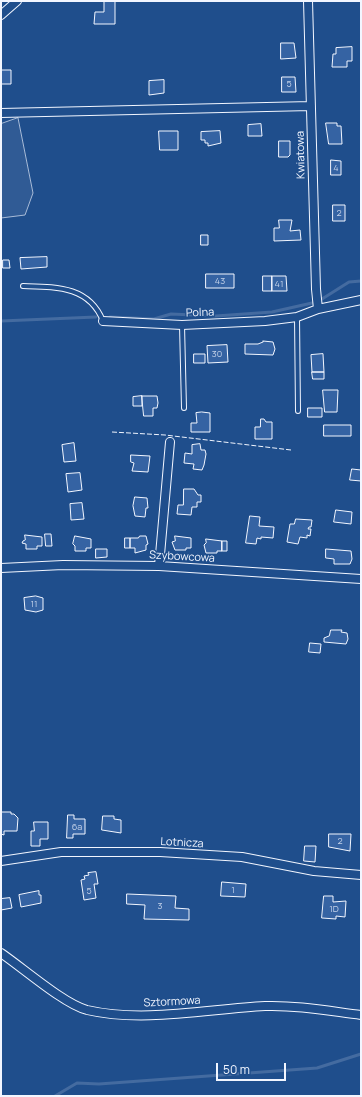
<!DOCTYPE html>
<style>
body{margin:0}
#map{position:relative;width:362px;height:1097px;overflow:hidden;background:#1f4e8c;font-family:Manrope,sans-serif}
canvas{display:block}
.frame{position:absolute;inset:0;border:2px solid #f2f6ff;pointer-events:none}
.scale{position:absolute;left:216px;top:1063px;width:70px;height:18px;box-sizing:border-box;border:2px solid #f2f6ff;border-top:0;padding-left:5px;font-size:12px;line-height:14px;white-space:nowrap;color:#f2f6ff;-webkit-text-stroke:3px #1f4e8c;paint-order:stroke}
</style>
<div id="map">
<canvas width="362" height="1097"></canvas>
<div class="frame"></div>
<div class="scale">50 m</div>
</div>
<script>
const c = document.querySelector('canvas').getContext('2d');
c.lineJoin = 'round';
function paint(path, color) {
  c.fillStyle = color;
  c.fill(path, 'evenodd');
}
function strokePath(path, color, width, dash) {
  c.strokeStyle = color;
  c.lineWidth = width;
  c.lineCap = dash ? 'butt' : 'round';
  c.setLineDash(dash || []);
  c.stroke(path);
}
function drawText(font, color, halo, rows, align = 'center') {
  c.font = font + ' Manrope,sans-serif';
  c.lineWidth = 3;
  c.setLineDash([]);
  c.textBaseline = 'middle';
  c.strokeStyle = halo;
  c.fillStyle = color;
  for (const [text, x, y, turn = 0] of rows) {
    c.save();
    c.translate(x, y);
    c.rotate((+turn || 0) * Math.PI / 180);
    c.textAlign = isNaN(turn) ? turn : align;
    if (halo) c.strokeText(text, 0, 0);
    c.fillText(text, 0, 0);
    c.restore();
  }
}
const built = new Path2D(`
 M18,118L33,193L25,215L1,218V124Z`);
const stream = new Path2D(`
 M322,299L349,282L361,281
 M110,317L154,319L171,314L216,316L272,312L312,303
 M1,321L96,317
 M55,1096L77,1083L99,1084L317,1068L361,1054`);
const building = new Path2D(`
 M95,1H115V24H94L95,12H104V2Z
 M281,43H294L296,58L281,59Z
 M352,47V61H347V67H332L333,54H336V48Z
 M1,70H11V84H1Z
 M282,77H295L296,92H282Z
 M164,80V93L149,95V81Z
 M326,123H337V126H341L342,144H329Z
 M261,124L262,136H248V125Z
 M159,131H178V150H160Z
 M220,131L221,143L208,146V143H205V140H201V132Z
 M279,141H290V155L288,157H279Z
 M331,160L341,161V175H331Z
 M333,205H345V221H333Z
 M279,220H292L290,231L300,230L301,240L274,241V228H279Z
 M201,235H208V245H201Z
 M47,257V267L21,269L20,258Z
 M3,260H9L10,268H3Z
 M206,274H234V288H206Z
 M263,276H272V291H263Z
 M272,276H286L287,291H272Z
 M263,341L273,342L275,349L273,355L245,354V344H258L263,342Z
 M227,345L228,362L208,363L207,346Z
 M194,354H205V363H194Z
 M323,354L324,372H312L311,355Z
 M312,372H324V379H313Z
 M323,390H338L337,412H325Z
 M142,396H157L158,403L157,408H153V416H144Z
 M142,396V406H133V397Z
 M308,408H322V417H308Z
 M202,412L210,413V432H191V423H197L196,413Z
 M261,419H264L266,422H272V439H255V427H260Z
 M324,425H351V436H324Z
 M74,443L76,461L64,462L62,445Z
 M200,444L201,450H205L206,454L204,465L202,470L193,469L194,464L184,463L185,453L192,454V445Z
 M131,455L150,456L148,472L132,471L134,463L131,462Z
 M352,469L361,470V481L350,480Z
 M80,473L82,490L68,492L66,474Z
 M184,489H194L198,495H201V502H197V507H192L191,515L177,514L178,505H183Z
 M135,497L147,498L148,508H146L145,517L135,516L133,506Z
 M82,503L84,519L71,520L70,504Z
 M336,510L352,512L351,524L334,522Z
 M250,516L260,517L259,526L274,527L273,538L261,537V539L257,538L256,544L246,543Z
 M296,519L312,520L311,527H309L308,529H311L310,536L307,535V538L300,537L298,544L287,542L290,524H294Z
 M45,534H51L52,546H46Z
 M25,535L42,537V546H37V549H26V544L22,543L23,541L25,540Z
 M75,536L91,539V548H86V551H75V546L73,544Z
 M140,536H146L148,544L146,545V550L135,553V548H130V538H138Z
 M175,536L191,538V548H186V550H175L172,542L175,541Z
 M125,538H130V548H125Z
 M206,539L222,541V551H217V553H206L204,545L206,543Z
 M222,541H227V551H222Z
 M96,549H107V557L96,558Z
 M326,549L351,551L352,559L350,564H334V559L326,558Z
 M36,596L43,598V610L36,612L25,610L24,598Z
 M331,630H342L341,632L347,633L348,639L346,644L324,642V638L329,636Z
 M310,643L321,644L320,653L309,652Z
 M1,812H11V814H14L18,818L17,831H4V835L1,834Z
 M68,815H74V819H85V834H73V838H67Z
 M103,816H114V819L121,820V833L102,830Z
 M34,822H48V839H40V846H31V831H34Z
 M329,834H351L350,851L329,847Z
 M305,846H316L315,862L304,861Z
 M96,872L98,884H94L96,898L84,900L81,880L85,879L84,876L89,875L88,873Z
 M222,882L246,884L245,897L221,896Z
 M39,891V895H41V903L21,907L19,895Z
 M127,894L176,896L175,908L189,909V920L144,919L145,905L127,904Z
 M324,896H333V902L346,901L345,917L336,916V919L322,918Z
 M10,898L12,908L1,910V899Z`);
const lane = new Path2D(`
 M23,286C56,287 89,286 103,321
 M297,317L298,411
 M182,325L184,408`);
const street = new Path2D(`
 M308,1L316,289L318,309
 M1,15L17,1
 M1,113L311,106
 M103,321L182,325L265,321L297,317L318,309L361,300
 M159,566L170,442
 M1,568L63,565L159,566L361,579
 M1,861L61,852H160L242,857L314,871L361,875
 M1,953C23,968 64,1004 87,1010C143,1023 208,1009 265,1006C297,1005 329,1011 361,1015`);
const fence = new Path2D(`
 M112,432L165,435L291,450`);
const numberNames = [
 ["5",289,84],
 ["4",336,168],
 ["2",339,213],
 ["43",220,281],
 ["41",279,284],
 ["30",217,354],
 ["11",34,604],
 ["6a",77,827],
 ["2",340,841],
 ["1",233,890],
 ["5",89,891],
 ["3",160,906],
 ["1D",334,909]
];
const streetNames = [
 ["Kwiatowa",301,155,-91],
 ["Polna",200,313,-2],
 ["Szybowcowa",182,557,3],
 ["Lotnicza",182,843,3],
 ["Sztormowa",172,1002,-3]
];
paint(built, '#305b95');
strokePath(built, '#a8bbd7', 1);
strokePath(stream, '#446ba0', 3);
paint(building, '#3563a3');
strokePath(building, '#f2f6ff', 1);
strokePath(lane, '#f2f6ff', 6);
strokePath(street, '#f2f6ff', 10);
strokePath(lane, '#1f4e8c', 4);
strokePath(street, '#1f4e8c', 8);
strokePath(fence, '#f2f6ff', 1, [5, 2]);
drawText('9px', '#c3d1e8', null, numberNames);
drawText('11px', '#f2f6ff', '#1f4e8c', streetNames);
</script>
